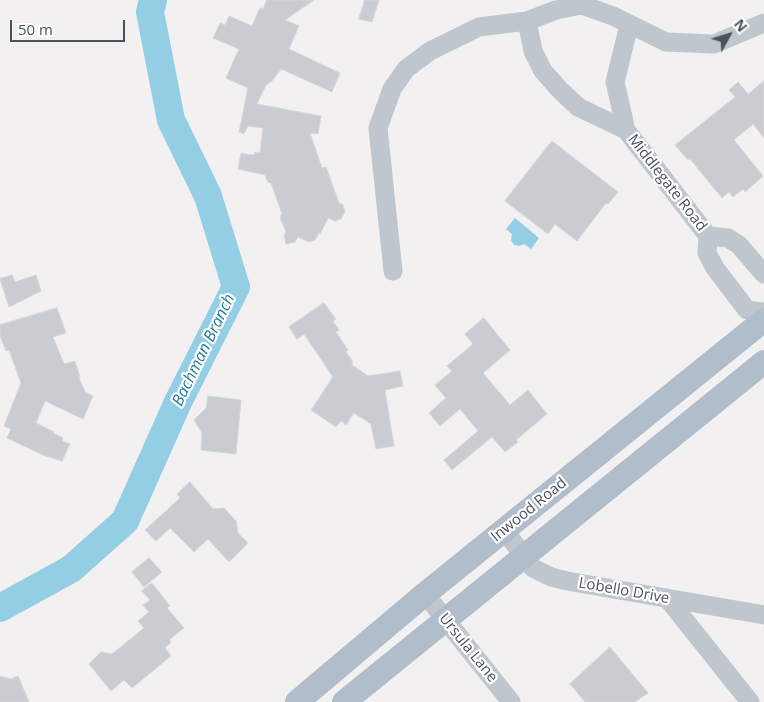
<!DOCTYPE html>
<style>
body{margin:0}
#map{position:relative;width:764px;height:702px;overflow:hidden;background:#f2f0f0;font-family:"Open Sans",sans-serif}
canvas{display:block}
.north{position:absolute;left:704px;top:10px;width:50px;height:50px;-webkit-text-stroke:4px #fff;paint-order:stroke;rotate:51deg;font-size:14px;font-weight:700;line-height:20px;text-align:center;color:#4a525c}
.north::after{content:'';display:block;margin:auto;width:18px;height:22px;background:#4a525c;clip-path:polygon(50% 0,100% 100%,50% 72%,0 100%)}
.scale{position:absolute;left:10px;top:20px;width:115px;height:22px;box-sizing:border-box;border:2px solid #4a525c;border-top:0;padding-left:6px;font-size:15px;line-height:18px;white-space:nowrap;color:#4a525c;-webkit-text-stroke:4px #fff;paint-order:stroke}
</style>
<div id="map">
<canvas width="764" height="702"></canvas>
<div class="north">N</div>
<div class="scale">50 m</div>
</div>
<script>
const c = document.querySelector('canvas').getContext('2d');
c.lineJoin = 'round';
function paint(path, color) {
  c.fillStyle = color;
  c.fill(path, 'evenodd');
}
function strokePath(path, color, width, dash) {
  c.strokeStyle = color;
  c.lineWidth = width;
  c.lineCap = dash ? 'butt' : 'round';
  c.setLineDash(dash || []);
  c.stroke(path);
}
function drawText(font, color, halo, rows, align = 'center') {
  c.font = font + ' "Open Sans",sans-serif';
  c.lineWidth = 4.5;
  c.setLineDash([]);
  c.textBaseline = 'middle';
  c.strokeStyle = halo;
  c.fillStyle = color;
  for (const [text, x, y, turn = 0] of rows) {
    c.save();
    c.translate(x, y);
    c.rotate((+turn || 0) * Math.PI / 180);
    c.textAlign = isNaN(turn) ? turn : align;
    if (halo) c.strokeText(text, 0, 0);
    c.fillText(text, 0, 0);
    c.restore();
  }
}
const water = new Path2D(`
 M515,218L539,238L531,249L524,244L520,246L514,245L511,240L512,234L506,229Z`);
const river = new Path2D(`
 M0,608L71,569L125,521L178,402L236,287L208,196L171,120L150,12L153,0`);
const building = new Path2D(`
 M267,0H314L285,20L299,26L289,49L340,73L332,92L281,69L272,81L266,85L257,104L321,116L318,134L310,133L322,168L326,167L339,203L343,205L345,212L341,219L335,221L328,218L320,234L319,233L315,240L309,242L298,237L295,242L286,244L284,235L286,232L280,217L282,214L271,183L268,182L265,175L238,169L241,153L251,155H254L255,152L260,153L263,128L248,126L244,134L239,132L248,88L226,78L239,49L213,38L220,23L225,25L229,16L252,26L260,8L263,9Z
 M365,0H379L372,22L359,19Z
 M764,81V138L753,124L734,140L763,176L745,192L743,189L733,197L729,192L722,198L690,159L688,160L675,145L735,97L729,90L738,82L748,94Z
 M552,141L618,192L608,204L606,203L577,241L555,224L548,234L505,201Z
 M12,275L15,282L36,275L41,291L9,307L0,279Z
 M324,303L336,319L333,321L339,330L336,332L348,350L346,352L352,360V365L368,376L400,371L403,386L385,390L394,446L376,449L371,424L354,413L346,425L341,421L336,427L311,410L333,377L304,334L297,339L289,327Z
 M57,308L66,333L53,337L64,364L75,361L80,377L79,378L85,392L93,396L83,419L45,401L36,423L54,432L53,433L63,438L62,441L70,444L62,461L43,455L7,438L11,429L4,426L21,383L9,350L6,351L0,336V325Z
 M484,318L510,350L483,373L510,405L528,390L547,414L516,440L518,442L505,452L492,437L452,470L444,460L478,431L460,409L440,426L429,413L446,398L435,385L452,371L447,366L473,344L465,334Z
 M208,396L241,400L236,454L201,450L202,433L194,420L206,408Z
 M190,482L213,509L224,508L236,521L238,533L248,543L229,562L208,539L194,552L170,528L156,541L145,530L180,498L177,494Z
 M149,558L162,572L144,587L132,572Z
 M152,583L170,606L167,608L184,628L169,640L171,642L165,648L171,656L132,688L124,680L111,691L89,664L101,652L112,654L144,628L138,621L149,612L143,605L150,600L142,591Z
 M610,647L648,693L635,702H585L570,684Z
 M0,676L11,679L18,676L29,702H0Z`);
const minor = new Path2D(`
 M527,21L533,51L543,71L560,90L578,107L626,130L708,236L707,253L715,268L747,310L764,312
 M626,130L615,82L629,25
 M708,236L728,238L739,245L764,274
 M393,271L378,128L392,89L406,69L430,51L479,27L527,21L556,10L582,5L613,16L666,42L714,44L764,23
 M504,530L533,568L551,577L567,581L764,615
 M425,594L511,702
 M667,598L750,702`);
const major = new Path2D(`
 M297,702L425,594L764,320
 M344,702L764,362`);
const streetNames = [
 ["Middlegate Road",667,183,52],
 ["Inwood Road",529,510,-39],
 ["Lobello Drive",624,591,10],
 ["Ursula Lane",468,648,51]
];
const waterNames = [
 ["Bachman Branch",204,350,-64]
];
paint(water, '#94cee4');
strokePath(river, '#94cee4', 28);
paint(building, '#cbccd2');
strokePath(building, '#d5d6db', 1);
strokePath(minor, '#c0c6cd', 19);
strokePath(major, '#b2bdcc', 24);
drawText('15px', '#4a525c', '#fff', streetNames);
drawText('italic 16px', '#1a799e', '#fff', waterNames);
</script>
